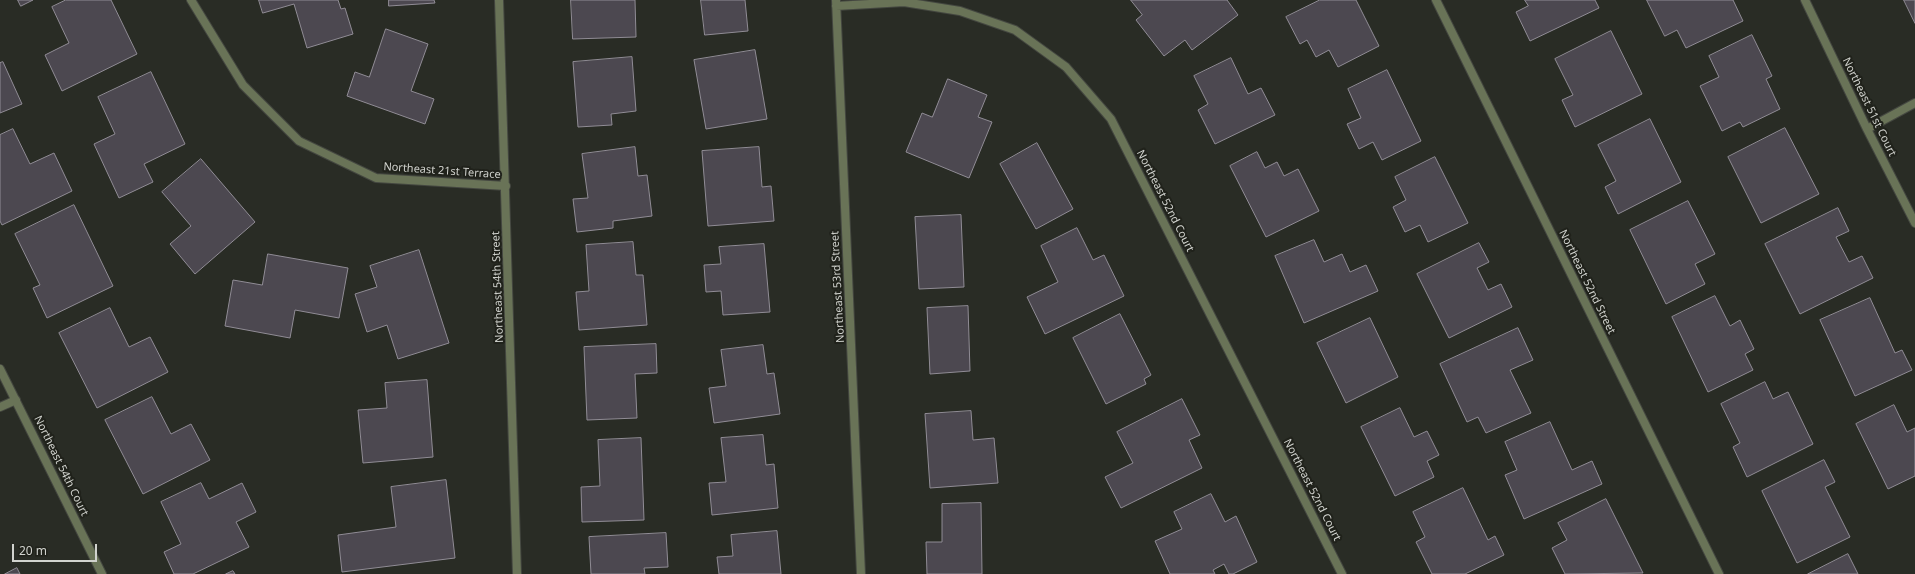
<!DOCTYPE html>
<style>
body{margin:0}
#map{position:relative;width:1915px;height:574px;overflow:hidden;background:#292c25;font-family:"Noto Sans",sans-serif}
canvas{display:block}
.scale{position:absolute;left:12px;top:544px;width:85px;height:18px;box-sizing:border-box;border:2px solid #d1d3ce;border-top:0;padding-left:5px;font-size:12px;line-height:14px;white-space:nowrap;color:#d1d3ce;-webkit-text-stroke:3px #20221b;paint-order:stroke}
</style>
<div id="map">
<canvas width="1915" height="574"></canvas>
<div class="scale">20 m</div>
</div>
<script>
const c = document.querySelector('canvas').getContext('2d');
c.lineJoin = 'round';
function paint(path, color) {
  c.fillStyle = color;
  c.fill(path, 'evenodd');
}
function strokePath(path, color, width, dash) {
  c.strokeStyle = color;
  c.lineWidth = width;
  c.lineCap = dash ? 'butt' : 'round';
  c.setLineDash(dash || []);
  c.stroke(path);
}
function drawText(font, color, halo, rows, align = 'center') {
  c.font = font + ' "Noto Sans",sans-serif';
  c.lineWidth = 4;
  c.setLineDash([]);
  c.textBaseline = 'middle';
  c.strokeStyle = halo;
  c.fillStyle = color;
  for (const [text, x, y, turn = 0] of rows) {
    c.save();
    c.translate(x, y);
    c.rotate((+turn || 0) * Math.PI / 180);
    c.textAlign = isNaN(turn) ? turn : align;
    if (halo) c.strokeText(text, 0, 0);
    c.fillText(text, 0, 0);
    c.restore();
  }
}
const building = new Path2D(`
 M18,0H33L21,6Z
 M66,0H111L137,54L62,91L45,55L69,43L52,7Z
 M259,0H338L341,9L345,8L353,34L307,48L294,4L263,13Z
 M389,0H434L435,3L389,6Z
 M571,0H635L636,37L573,39Z
 M701,0H745L748,31L705,35Z
 M1131,0H1227L1238,15L1192,50L1185,40L1164,56L1136,20L1142,15Z
 M1320,0H1356L1379,46L1338,67L1329,50L1316,57L1307,40L1300,44L1286,17Z
 M1525,0H1595L1599,8L1530,41L1516,12L1528,6Z
 M1647,0H1733L1743,21L1686,48L1677,30L1665,36Z
 M1904,0H1915V23Z
 M386,29L428,44L411,91L434,99L425,124L347,96L355,72L369,77Z
 M1611,31L1642,94L1575,127L1562,100L1573,95L1555,59Z
 M1752,35L1772,76L1766,79L1780,109L1743,127L1740,122L1722,131L1700,86L1719,77L1709,56Z
 M755,50L767,119L706,129L694,60Z
 M632,57L636,111L611,114L612,125L578,127L573,62Z
 M1231,58L1248,94L1261,88L1275,115L1215,144L1198,110L1208,104L1194,76Z
 M3,62L22,104L0,113V63Z
 M1387,70L1421,141L1382,160L1373,142L1359,149L1347,124L1361,118L1348,89Z
 M151,72L185,144L144,164L153,182L119,198L94,144L115,134L98,97Z
 M948,79L987,95L978,117L992,122L969,178L906,152L922,113L932,117Z
 M1650,119L1681,182L1618,214L1605,187L1616,181L1598,145Z
 M1785,128L1819,194L1761,223L1728,157Z
 M13,129L30,164L54,153L72,191L2,225L0,221V135Z
 M1037,143L1073,209L1036,229L1000,164Z
 M635,147L638,176L647,175L652,216L613,221V228L577,232L573,199L588,198L582,154Z
 M759,147L762,187L771,186L774,221L708,226L702,151Z
 M1257,152L1265,168L1277,162L1284,176L1298,169L1319,211L1266,237L1230,166Z
 M1435,157L1468,223L1428,242L1420,225L1405,232L1393,207L1406,200L1395,177Z
 M201,159L255,222L195,274L170,244L191,226L162,192Z
 M1688,201L1715,254L1695,264L1705,284L1666,304L1630,230Z
 M74,205L113,286L47,318L33,288L40,285L15,234Z
 M1838,208L1849,231L1836,237L1849,262L1862,256L1873,278L1800,314L1765,244Z
 M961,215L964,287L919,289L915,217Z
 M1077,228L1093,260L1104,255L1124,296L1045,334L1027,297L1058,282L1041,246Z
 M1314,240L1324,262L1342,254L1350,272L1366,265L1378,291L1304,323L1275,256Z
 M633,242L636,275H643L647,325L579,330L576,292L589,291L586,245Z
 M1479,243L1489,262L1477,268L1488,290L1501,284L1512,307L1449,338L1417,274Z
 M764,244L770,312L723,315L721,291L706,292L704,265L721,264L719,247Z
 M419,250L449,343L398,359L387,325L367,332L355,294L377,287L370,266Z
 M268,254L348,268L339,318L295,310L290,338L225,326L233,280L262,285Z
 M1715,296L1730,326L1740,320L1754,349L1745,354L1753,370L1708,392L1672,317Z
 M1870,298L1895,353L1902,350L1912,370L1855,396L1820,320Z
 M968,306L970,371L930,374L927,308Z
 M110,308L129,347L150,337L168,372L97,408L59,333Z
 M1120,314L1151,375L1144,379L1146,384L1106,404L1073,338Z
 M1370,318L1398,377L1346,403L1317,343Z
 M1518,328L1533,360L1510,370L1531,413L1486,433L1478,417L1467,422L1440,364Z
 M656,344L657,373L635,374L637,418L587,420L584,347Z
 M763,345L767,374L774,373L780,414L714,423L709,388L726,386L721,350Z
 M427,380L433,457L363,463L358,410L387,408L385,383Z
 M1765,382L1773,399L1788,392L1813,444L1747,477L1733,447L1740,443L1721,404Z
 M152,397L171,434L191,424L210,460L143,494L105,420Z
 M1182,399L1200,435L1189,440L1202,468L1121,508L1105,477L1133,463L1117,432Z
 M1894,405L1907,432L1915,428V476L1888,489L1856,424Z
 M1400,408L1414,437L1427,431L1439,455L1427,461L1434,477L1395,496L1361,427Z
 M971,411L973,440L994,438L998,483L930,488L925,414Z
 M1550,422L1572,470L1592,461L1602,484L1524,519L1505,475L1517,470L1505,442Z
 M763,435L766,465L774,464L778,508L712,515L709,483L726,482L721,438Z
 M641,438L644,520L582,522L581,487L600,486L598,440Z
 M1824,460L1835,482L1825,487L1850,537L1797,563L1762,491Z
 M446,480L455,558L342,572L338,535L396,527L391,487Z
 M201,483L209,499L242,483L256,512L236,522L249,547L193,574H174L164,552L181,544L161,502Z
 M1463,488L1488,540L1495,536L1504,555L1465,574H1432L1416,542L1425,537L1413,512Z
 M1211,494L1225,522L1236,516L1257,562L1233,574H1229L1224,564L1213,570L1215,574H1170L1155,541L1182,529L1174,512Z
 M1606,499L1643,573L1565,574L1552,548L1567,540L1558,523Z
 M981,503L982,574H927L926,542H942V504Z
 M777,531L781,574H719L717,557L733,556L731,535Z
 M666,533L668,567L644,568L645,574H591L589,537Z
 M1848,554L1858,574H1808Z
 M17,568L20,574H5Z
 M233,571L235,574H226Z`);
const minor = new Path2D(`
 M191,0L243,85L299,141L376,178L506,186
 M499,0L517,574
 M836,0L861,574
 M1436,0L1719,574
 M1805,0L1867,129L1915,223
 M836,6L904,2L960,11L1015,30L1066,67L1111,119L1342,574
 M1867,129L1915,103
 M0,369L102,574
 M0,407L16,400`);
const streetNames = [
 ["Northeast 51st Court",1869,107,64],
 ["Northeast 21st Terrace",442,171,4],
 ["Northeast 52nd Court",1165,201,63],
 ["Northeast 52nd Street",1587,282,64],
 ["Northeast 54th Street",498,287,-92],
 ["Northeast 53rd Street",838,287,-93],
 ["Northeast 54th Court",61,466,64],
 ["Northeast 52nd Court",1312,490,63]
];
paint(building, '#4c4850');
strokePath(building, '#908c95', 1);
strokePath(minor, '#444740', 10);
strokePath(minor, '#697357', 8);
drawText('11px', '#d1d3ce', '#20221b', streetNames);
</script>
